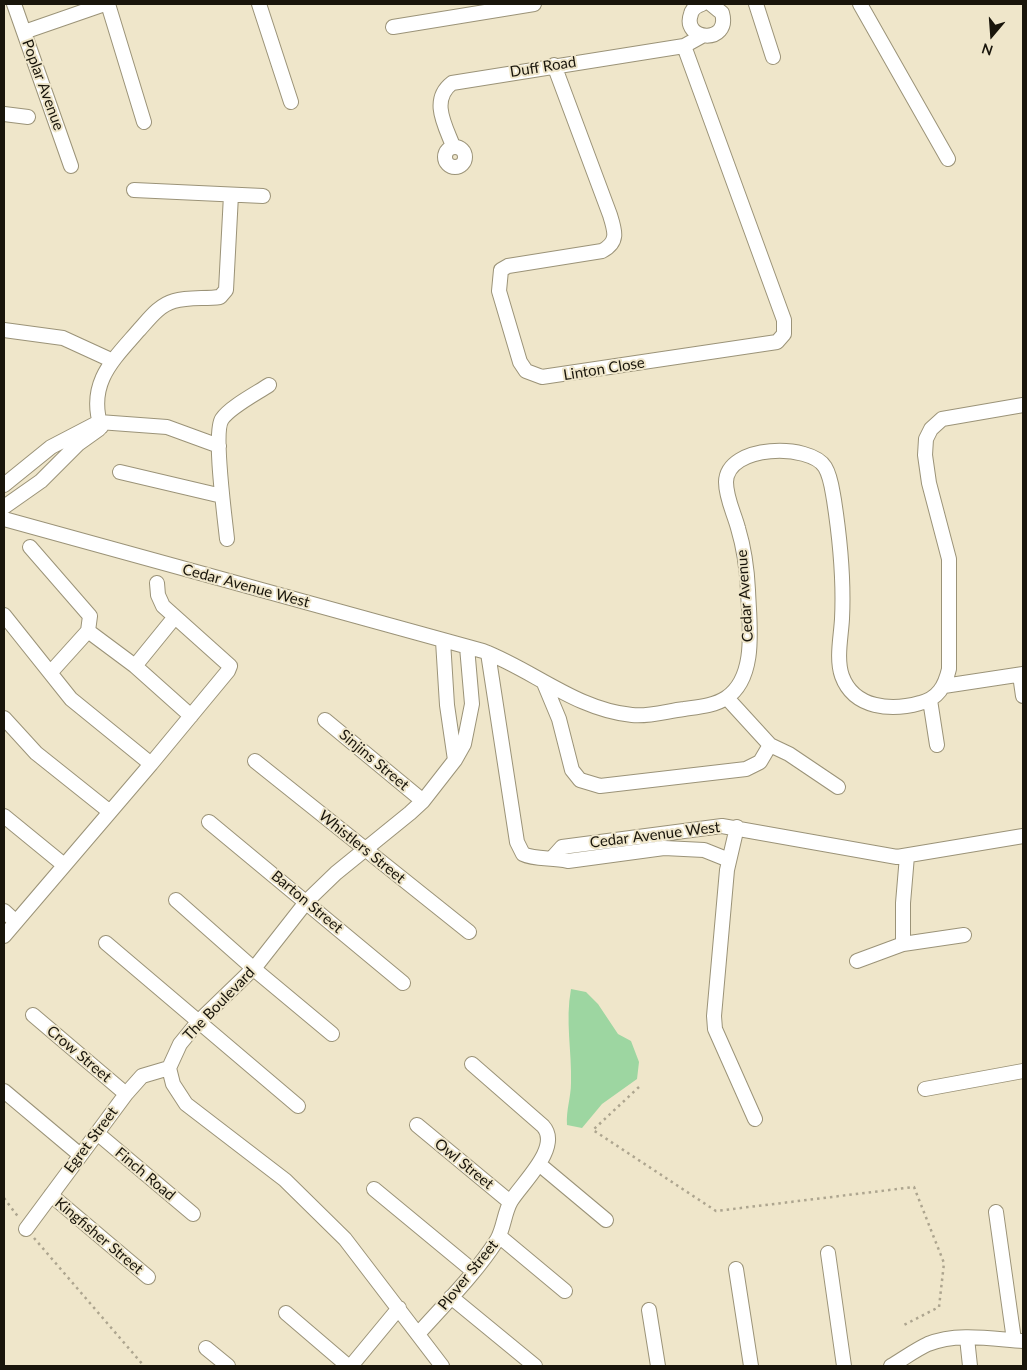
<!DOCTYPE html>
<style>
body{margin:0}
#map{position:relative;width:1027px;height:1370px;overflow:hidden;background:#efe6ca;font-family:Lato,sans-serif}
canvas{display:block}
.frame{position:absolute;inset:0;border:5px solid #19150b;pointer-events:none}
.north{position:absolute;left:967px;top:10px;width:50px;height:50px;-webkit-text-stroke:4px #efe6ca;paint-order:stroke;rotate:198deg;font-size:14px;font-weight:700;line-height:20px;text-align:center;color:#19150b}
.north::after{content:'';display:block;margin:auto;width:18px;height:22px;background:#19150b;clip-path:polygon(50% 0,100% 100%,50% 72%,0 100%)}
</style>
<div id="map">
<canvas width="1027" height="1370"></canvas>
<div class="frame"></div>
<div class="north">N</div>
</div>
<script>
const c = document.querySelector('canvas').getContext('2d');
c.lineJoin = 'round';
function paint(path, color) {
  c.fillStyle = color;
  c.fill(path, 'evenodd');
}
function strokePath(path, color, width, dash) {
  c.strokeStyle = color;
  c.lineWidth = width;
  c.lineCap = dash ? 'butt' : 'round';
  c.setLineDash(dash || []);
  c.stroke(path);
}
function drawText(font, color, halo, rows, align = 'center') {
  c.font = font + ' Lato,sans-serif';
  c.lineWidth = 4;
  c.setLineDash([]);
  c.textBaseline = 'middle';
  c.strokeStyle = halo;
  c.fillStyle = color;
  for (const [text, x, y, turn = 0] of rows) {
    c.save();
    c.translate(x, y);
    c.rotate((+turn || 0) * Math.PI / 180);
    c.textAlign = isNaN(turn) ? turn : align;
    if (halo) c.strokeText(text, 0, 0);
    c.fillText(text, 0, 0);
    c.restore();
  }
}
const water = new Path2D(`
 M571,989L586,992L598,1004L618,1034L631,1041L639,1062L637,1079L602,1104L582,1128L567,1125C566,1110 571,1097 571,1083C572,1051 565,1021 571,989Z`);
const path = new Path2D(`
 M639,1087L593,1130L716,1211L914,1187L944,1263L939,1307L902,1326
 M4,1198L19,1218
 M34,1238L144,1366`);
const minor = new Path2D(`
 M14,4L71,166
 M108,4L144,122
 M259,4L291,102
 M702,4C696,6 692,9 691,14C681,41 731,45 722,13L711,4
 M756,4L773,57
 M860,4L948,159
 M393,27L534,4
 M24,32L105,4
 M554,65L610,215C615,231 619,242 602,251L508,266L501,270L499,291L520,362L526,371L542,377L777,342L784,334V320L684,46
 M4,114L28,117
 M453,146C445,125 430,100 452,83L684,46L702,36
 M445 157a10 10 0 1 1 20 0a10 10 0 1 1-20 0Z
 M134,190L263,196
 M4,330L63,338L111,360
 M101,427C87,383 113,360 139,330C149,319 159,305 174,301C188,297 205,299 220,297L226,290L231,195
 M120,472L222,496
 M4,485L51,447L99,422L167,427L219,446
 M4,507L41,481L78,444L99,429
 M4,519L483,651C533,670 577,710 632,715C649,717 667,711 684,709C698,707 714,706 726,698C758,677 749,622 748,590C747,569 744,548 738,528C734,513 726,498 726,482C727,444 810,443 825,467C831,477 832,489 834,500C840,539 844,579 842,619C841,637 836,659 842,676C854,709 892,711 920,703C938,699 945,686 949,669V559L929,483L925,455L926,439L931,429L942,419L1023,405
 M227,539C225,519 213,432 222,419C230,407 257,393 269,385
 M30,547L90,616L88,631L51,672
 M4,615L71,699L151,764L4,936
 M88,631L135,666L191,716
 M443,641L447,705L455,760
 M488,653L517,842L523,854C535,860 553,857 568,861L664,848L704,850L729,860
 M135,666L174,618
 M1020,675L1023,696
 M544,683L559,719L572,770L580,780L600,786L746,769L760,762L770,745L727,698
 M944,686L1023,674
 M930,700L937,745
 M4,718L36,753L110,812
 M325,720L423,801
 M770,745L789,754L838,787
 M255,761L469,932
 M151,764L228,671L230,666L163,606L158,595L157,583
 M4,816L64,865
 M209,822L403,983
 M737,827L727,870L714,1016L715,1029L755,1119
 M553,857L562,847L722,826L897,857L1023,836
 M176,900L254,969L332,1034
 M4,911L16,922
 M106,943L298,1106
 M903,944V903L907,856
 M857,961L903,944L964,935
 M33,1015L126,1094
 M925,1089L1023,1071
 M4,1091L79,1154
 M417,1125L510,1202
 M97,1133L193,1214
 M539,1164L606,1220
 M374,1189L472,1270
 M51,1195L148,1277
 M996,1212L1014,1340
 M26,1229L126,1094L142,1076L169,1068
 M499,1236L565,1291
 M828,1253L844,1366
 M736,1269L751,1366
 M451,1297L535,1366
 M649,1310L658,1366
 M286,1313L348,1366
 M418,1334C443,1306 477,1272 497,1240C504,1228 504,1213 511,1201C522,1183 562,1147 543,1126L472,1064
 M967,1338L970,1366
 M206,1348L228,1366
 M351,1366L399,1308
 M442,1366L345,1239L285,1180L186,1104L173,1084L169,1068L180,1044L198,1022L256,966L307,901L336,873L410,813L423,801L455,760L464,744L472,704L467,647
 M891,1366C903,1359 915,1350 928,1344C957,1332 993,1339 1023,1341`);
const streetNames = [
 ["Duff Road",543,67,-9],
 ["Poplar Avenue",43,85,70],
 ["Linton Close",604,369,-9],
 ["Cedar Avenue West",246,586,15],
 ["Cedar Avenue",745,596,-94],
 ["Sinjins Street",374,760,40],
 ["Cedar Avenue West",655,835,-7],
 ["Whistlers Street",362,847,39],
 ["Barton Street",307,902,40],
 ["The Boulevard",219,1004,-46],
 ["Crow Street",79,1054,40],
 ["Egret Street",91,1140,-53],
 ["Owl Street",464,1164,39],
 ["Finch Road",145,1174,40],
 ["Kingfisher Street",99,1236,40],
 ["Plover Street",468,1275,-51]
];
paint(water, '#9dd6a1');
strokePath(minor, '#9b9378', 16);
strokePath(path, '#ada58f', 2.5, [2.5, 4]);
strokePath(minor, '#fff', 14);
drawText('15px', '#19150b', '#efe6ca', streetNames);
</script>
